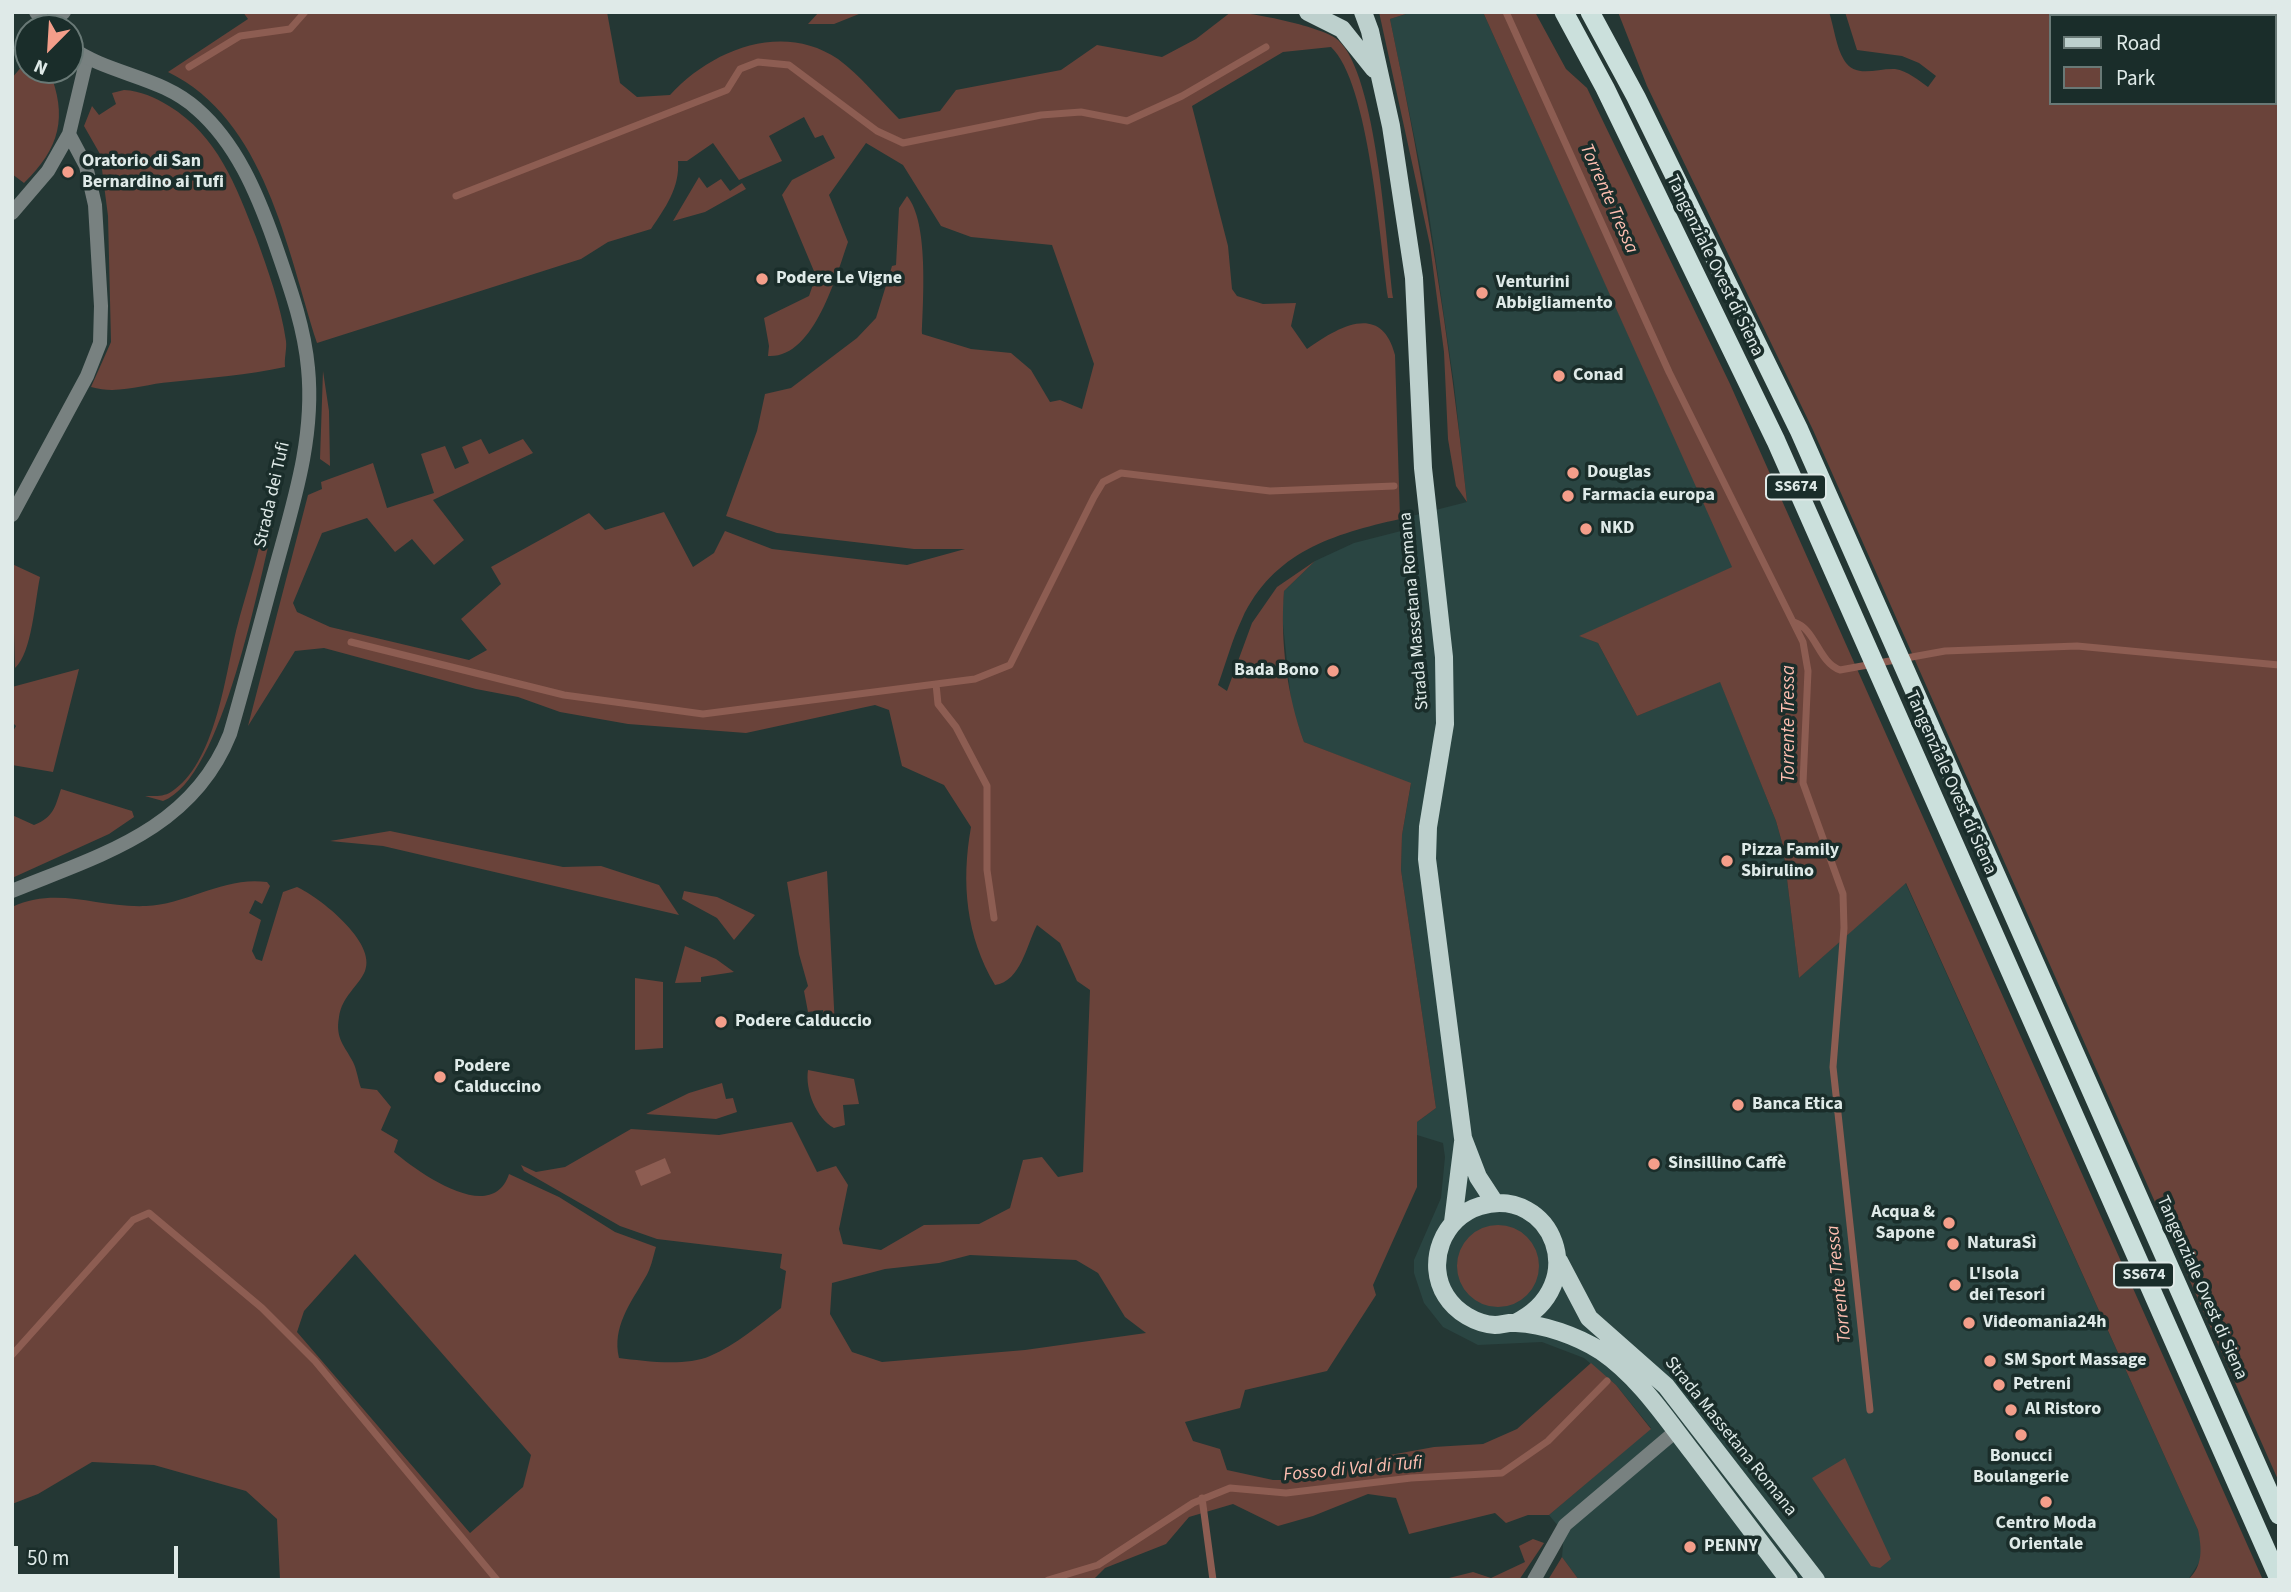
<!DOCTYPE html>
<meta charset="utf-8">
<style>
body{margin:0}
#map{position:relative;width:2291px;height:1592px;overflow:hidden;background:#243734;font-family:"Source Sans 3",sans-serif}
canvas{display:block}
.frame{position:absolute;inset:0;border:14px solid #dfeae8;pointer-events:none}
.legend{position:absolute;left:2049px;top:14px;width:228px;height:91px;box-sizing:border-box;background:#1a2d2a;border:2px solid #697976;margin:0;padding:9px 12px;list-style:none;font-size:21px;color:#dfeae8}
.legend li{display:flex;align-items:center;gap:14px;height:35px}
.legend b{width:35px;border:2px solid #697976}
.north{position:absolute;left:14px;top:14px;width:70px;height:70px;box-sizing:border-box;background:#1a2d2a;border:2px solid #697976;border-radius:50%;rotate:204deg;font-size:19px;font-weight:700;line-height:28px;text-align:center;color:#dfeae8}
.north::after{content:'';display:block;margin:auto;width:24px;height:32px;background:#f49e8a;clip-path:polygon(50% 0,100% 100%,50% 72%,0 100%)}
.scale{position:absolute;left:14px;top:1546px;width:164px;height:32px;box-sizing:border-box;border:4px solid #dfeae8;border-top:0;padding-left:9px;font-size:21px;line-height:24px;white-space:nowrap;color:#dfeae8;-webkit-text-stroke:5px #1a2d2a;paint-order:stroke}
</style>
<div id="map">
<canvas width="2291" height="1592"></canvas>
<div class="frame"></div>
<ul class="legend">
<li><b style="height:9px;background:#bdd0cd"></b>Road</li>
<li><b style="height:19px;background:#6a433a"></b>Park</li>
</ul>
<div class="north">N</div>
<div class="scale">50 m</div>
</div>
<script>
const c = document.querySelector('canvas').getContext('2d');
c.lineJoin = 'round';
function paint(path, color) {
  c.fillStyle = color;
  c.fill(path, 'evenodd');
}
function strokePath(path, color, width, dash) {
  c.strokeStyle = color;
  c.lineWidth = width;
  c.lineCap = dash ? 'butt' : 'round';
  c.setLineDash(dash || []);
  c.stroke(path);
}
function drawText(font, color, halo, rows, align = 'center') {
  c.font = font + ' "Source Sans 3",sans-serif';
  c.lineWidth = 7;
  c.setLineDash([]);
  c.textBaseline = 'middle';
  c.strokeStyle = halo;
  c.fillStyle = color;
  for (const [text, x, y, turn = 0] of rows) {
    c.save();
    c.translate(x, y);
    c.rotate((+turn || 0) * Math.PI / 180);
    c.textAlign = isNaN(turn) ? turn : align;
    if (halo) c.strokeText(text, 0, 0);
    c.fillText(text, 0, 0);
    c.restore();
  }
}
const built = new Path2D(`
 M1412,12H1483L1733,567L1580,636L1598,643L1637,716L1720,681L1776,821L1783,846L1799,978L1905,882L2198,1530L2202,1547L2200,1561L2188,1580H1579L1562,1557L1564,1533L1549,1515L1651,1428L1616,1385L1584,1358L1542,1342L1478,1345L1443,1327L1424,1303L1414,1273V1260L1441,1198L1445,1157L1443,1143L1417,1135V1122L1436,1108L1401,870L1402,835L1411,784L1304,742L1292,710L1282,615L1284,591L1315,561L1354,543L1401,531L1400,519L1467,502L1454,384L1426,194L1390,19Z`);
const green = new Path2D(`
 M243,12H607L620,83L637,97L670,95C711,50 782,21 838,59C860,75 880,100 899,119L940,111L956,90L1061,70L1097,45L1162,57L1196,39L1231,12C1251,12 1324,27 1338,40C1377,75 1386,242 1393,298H1388C1380,242 1369,82 1331,47L1283,52L1192,106L1228,246L1232,289L1237,296L1263,304L1296,303L1291,326L1307,349C1337,328 1381,301 1395,355L1400,519C1333,534 1273,552 1242,619C1232,640 1226,663 1218,685L1227,691L1252,623L1277,587L1315,561L1284,591C1280,641 1287,696 1304,742L1411,783L1402,835L1401,870L1436,1108L1417,1122V1187L1373,1285L1376,1295L1327,1371L1245,1390L1240,1408L1185,1422L1193,1441L1220,1449L1227,1470L1273,1480H1294L1390,1455L1434,1447L1483,1444L1517,1429L1591,1363L1616,1385L1651,1429L1549,1515H1528L1506,1523L1495,1513L1409,1534L1396,1498L1368,1494L1313,1516L1278,1526L1233,1504L1189,1517L1166,1544L1105,1568L1093,1580H280L277,1519L246,1491L154,1465L92,1462L38,1494L12,1504V907C58,886 96,908 146,906C188,904 224,876 267,882L270,886L262,904L255,900L249,913L261,920L252,951L256,959L262,961L283,892L297,887C319,897 377,942 365,971C358,987 342,996 339,1017C335,1039 345,1046 353,1062C357,1070 358,1080 361,1088L377,1090L391,1107L381,1130L398,1140L394,1152C418,1172 492,1226 509,1174L559,1197L615,1232L656,1247C653,1257 651,1269 645,1278C630,1304 612,1327 619,1358C644,1361 685,1367 710,1356C736,1345 759,1325 781,1308L786,1271L780,1268L782,1254L657,1239L620,1226L524,1171L521,1165L536,1172L565,1167L631,1129L719,1135L792,1122L817,1172L836,1166L848,1185L839,1229L843,1244L881,1250L924,1225L979,1224L1010,1208L1023,1160L1042,1157L1058,1177L1083,1172L1090,990L1077,981L1060,943L1037,925C1026,946 1021,981 995,985C966,936 961,883 971,827L944,785L902,766L889,710L875,705L746,733L628,724L560,712L518,697L476,689L324,648L295,651L248,726L308,495L322,489L321,482L373,463L387,508L434,493L421,454L445,446L455,469L469,463L462,447L481,439L489,454L523,439L533,453L433,500L464,540L434,565L412,539L395,552L367,518L322,533L293,603L297,612L330,627L469,660L487,650L461,619L501,584L491,567L589,513L605,530L664,512L693,567L714,553L725,531L772,549L907,565L965,549H914L777,533L726,516L757,431L765,394L791,388L857,338L876,318L892,266L896,265L899,208L907,196C929,222 923,300 922,334L971,349L1011,353L1031,370L1050,402L1060,400L1082,409L1094,364L1052,245L971,237L941,226L903,165L866,143L829,195L848,242C836,276 814,359 768,356L769,346L764,318L809,296L816,276L782,195L792,180L835,158L823,135L815,138L804,117L769,136L782,161L739,180L713,143L687,161H678C680,188 665,208 651,229L608,242L581,259L317,343C287,249 265,119 168,72L248,19ZM355,1254L531,1455L523,1487L470,1533L297,1332L304,1311ZM970,1255L1076,1260L1098,1273L1125,1317L1146,1333L1025,1350L882,1362L852,1352L830,1314L832,1283L885,1269L939,1263Z
 M819,12H864L834,24H808Z
 M1379,12H1412L1390,19C1424,179 1450,339 1467,502L1456,486L1448,439L1444,352L1430,245Z
 M1483,12H1535L1566,69L1587,88L1730,384L2263,1580H2188C2203,1566 2202,1549 2198,1530L1906,883L1799,978L1783,846L1776,821L1720,682L1637,716L1598,643L1579,636L1732,567Z
 M1618,12H1829C1834,27 1836,47 1844,60C1855,79 1877,68 1895,69C1908,71 1918,80 1928,87L1936,76L1919,63L1902,56L1857,50L1845,12H2279V1482L1813,430L1647,86ZM2051,16H2275V103H2051Z
 M28,59V70H49C68,117 60,148 24,183L12,174V78Z
 M124,90C141,91 154,97 169,106C218,136 236,186 256,237C268,270 281,306 286,341C287,349 284,358 285,367C247,375 210,378 171,382C143,384 119,395 91,387L111,342L108,216L100,154L84,126L92,106L99,115L116,104L112,93Z
 M699,177L707,188L721,179L730,191L742,183L746,189L705,212L673,221Z
 M323,371L329,411L330,466L320,459Z
 M267,501L274,507L275,517C260,577 223,779 163,801L145,796C154,796 163,797 171,792C215,764 225,677 236,631C247,588 263,545 267,501Z
 M12,564L40,577C35,600 32,653 15,668Z
 M79,669L53,772L12,765V733L16,726L12,722V687Z
 M61,789L132,811L134,817L109,834L12,878V815L34,825C54,817 55,807 61,789Z
 M390,831L563,867L601,866L659,885L679,915L383,846L330,841Z
 M827,871L835,1027H825L823,1010L808,1012L804,991L808,986L799,954L787,882Z
 M684,891L717,897L755,915L734,940L717,918L682,899Z
 M685,946L716,959L734,972L701,977V982L675,983Z
 M635,978L663,982V1048L635,1050Z
 M808,1070L854,1079L859,1104L843,1105L845,1125L834,1128C816,1118 805,1090 808,1070Z
 M722,1083L726,1099L733,1098L737,1112L716,1119L646,1114L689,1093Z
 M1457 1266a41 41 0 1 1 82 0a41 41 0 1 1-82 0Z
 M1845,1458L1891,1559L1880,1568L1871,1566L1812,1478Z
 M1533,1539L1544,1543L1519,1580H1441L1473,1572L1491,1578L1525,1562L1519,1546Z
 M1562,1557L1579,1580H1548Z`);
const water = new Path2D(`
 M665,1158L671,1173L641,1186L635,1171Z`);
const stream = new Path2D(`
 M1506,12L1669,372L1803,642L1808,671L1803,783L1843,894L1844,928L1833,1067L1870,1410
 M189,67L240,36L290,29L305,12
 M456,196L727,90L740,69L758,62L789,65L877,131L903,143L1041,115L1081,112L1127,121L1182,96L1266,47
 M1794,622C1816,629 1818,662 1840,670L1945,651L2077,646L2279,665
 M351,642L564,695L703,714L975,679L1010,665L1094,497L1103,482L1121,473L1270,491L1394,486
 M936,684L938,704L956,727L987,786V870L994,918
 M12,1355L133,1220L149,1213L262,1308L315,1361L497,1580
 M1202,1498L1213,1580
 M1048,1580L1098,1565L1193,1503L1230,1488L1286,1493L1411,1478L1502,1473L1548,1441L1607,1381`);
const minor = new Path2D(`
 M47,26L64,12
 M12,213L48,171L69,134L87,58
 M12,515L87,376L100,343L101,306L95,205L86,166L69,134
 M1534,1580L1565,1525L1676,1431`);
const tertiary = new Path2D(`
 M36,12L49,28
 M12,891C100,855 192,830 230,734C246,679 260,625 275,570C293,504 315,438 308,368C304,324 288,282 274,241C257,193 236,143 197,109C161,76 109,75 70,47`);
const primary = new Path2D(`
 M1308,12L1342,29L1374,69
 M1363,12L1370,31L1391,126L1414,278L1423,468L1444,657L1445,724L1428,827L1427,859L1463,1138L1478,1177L1495,1203
 M1453,1222L1463,1142
 M1559,1261L1589,1318L1666,1386L1816,1580
 M1515,1323C1593,1285 1552,1185 1480,1206C1443,1217 1425,1263 1446,1296C1456,1312 1476,1324 1495,1325C1502,1325 1509,1322 1516,1323C1544,1324 1577,1336 1601,1351C1639,1377 1665,1417 1693,1453C1725,1495 1757,1538 1789,1580`);
const trunk = new Path2D(`
 M1564,12L1605,88L1776,441L2279,1579
 M1590,12L1636,97L1799,430L2279,1515`);
const markers = [
 [68,172,7,"#f49e8a"],
 [762,279,7,"#f49e8a"],
 [1482,293,7,"#f49e8a"],
 [1559,376,7,"#f49e8a"],
 [1573,473,7,"#f49e8a"],
 [1568,496,7,"#f49e8a"],
 [1586,529,7,"#f49e8a"],
 [1333,671,7,"#f49e8a"],
 [1727,861,7,"#f49e8a"],
 [721,1022,7,"#f49e8a"],
 [440,1077,7,"#f49e8a"],
 [1738,1105,7,"#f49e8a"],
 [1654,1164,7,"#f49e8a"],
 [1949,1223,7,"#f49e8a"],
 [1953,1244,7,"#f49e8a"],
 [1955,1285,7,"#f49e8a"],
 [1969,1323,7,"#f49e8a"],
 [1990,1361,7,"#f49e8a"],
 [1999,1385,7,"#f49e8a"],
 [2011,1410,7,"#f49e8a"],
 [2021,1435,7,"#f49e8a"],
 [2046,1502,7,"#f49e8a"],
 [1690,1547,7,"#f49e8a"]
];
const shields = [
 [1796,487,60],
 [2144,1275,60]
];
const shieldNames = [
 ["SS674",1796,487],
 ["SS674",2144,1275]
];
const poiNames = [
 ["Oratorio di San",82,162],
 ["Bernardino ai Tufi",82,183],
 ["Podere Le Vigne",776,279],
 ["Venturini",1496,283],
 ["Abbigliamento",1496,304],
 ["Conad",1573,376],
 ["Douglas",1587,473],
 ["Farmacia europa",1582,496],
 ["NKD",1600,529],
 ["Bada Bono",1319,671,"right"],
 ["Pizza Family",1741,851],
 ["Sbirulino",1741,872],
 ["Podere Calduccio",735,1022],
 ["Podere",454,1067],
 ["Calduccino",454,1088],
 ["Banca Etica",1752,1105],
 ["Sinsillino Caffè",1668,1164],
 ["Acqua &",1935,1213,"right"],
 ["Sapone",1935,1234,"right"],
 ["NaturaSì",1967,1244],
 ["L'Isola",1969,1275],
 ["dei Tesori",1969,1296],
 ["Videomania24h",1983,1323],
 ["SM Sport Massage",2004,1361],
 ["Petreni",2013,1385],
 ["Al Ristoro",2025,1410],
 ["Bonucci",2021,1457,"center"],
 ["Boulangerie",2021,1478,"center"],
 ["Centro Moda",2046,1524,"center"],
 ["Orientale",2046,1545,"center"],
 ["PENNY",1704,1547]
];
const streetNames = [
 ["Tangenziale Ovest di Siena",1714,266,64],
 ["Strada dei Tufi",273,495,-77],
 ["Strada Massetana Romana",1415,611,-95],
 ["Tangenziale Ovest di Siena",1950,783,66],
 ["Tangenziale Ovest di Siena",2201,1288,66],
 ["Strada Massetana Romana",1730,1437,51]
];
const waterNames = [
 ["Torrente Tressa",1608,199,66],
 ["Torrente Tressa",1790,724,-90],
 ["Torrente Tressa",1840,1284,-96],
 ["Fosso di Val di Tufi",1353,1470,-5]
];
paint(built, '#2a4542');
paint(green, '#6a433a');
paint(water, '#8d5d52');
strokePath(stream, '#8d5d52', 7);
strokePath(minor, '#788180', 14);
strokePath(tertiary, '#788180', 14);
strokePath(primary, '#bdd0cd', 18);
strokePath(trunk, '#cbe0dc', 19);
for (const [x, y, r, color] of markers) {
  const dot = new Path2D();
  dot.arc(x, y, r, 0, 2 * Math.PI);
  c.fillStyle = color;
  c.fill(dot);
  strokePath(dot, '#1a2d2a', 2.5);
}
for (const [x, y, w] of shields) {
  const box = new Path2D();
  box.roundRect(x - w / 2, y - 12.5, w, 25, 5);
  c.fillStyle = '#1a2d2a';
  c.fill(box);
  strokePath(box, '#dfeae8', 2);
}
drawText('bold 16px', '#dfeae8', null, shieldNames);
drawText('bold 18px', '#dfeae8', '#1a2d2a', poiNames, 'left');
drawText('18px', '#dfeae8', '#1a2d2a', streetNames);
drawText('italic 19px', '#febeb0', '#1a2d2a', waterNames);
</script>
